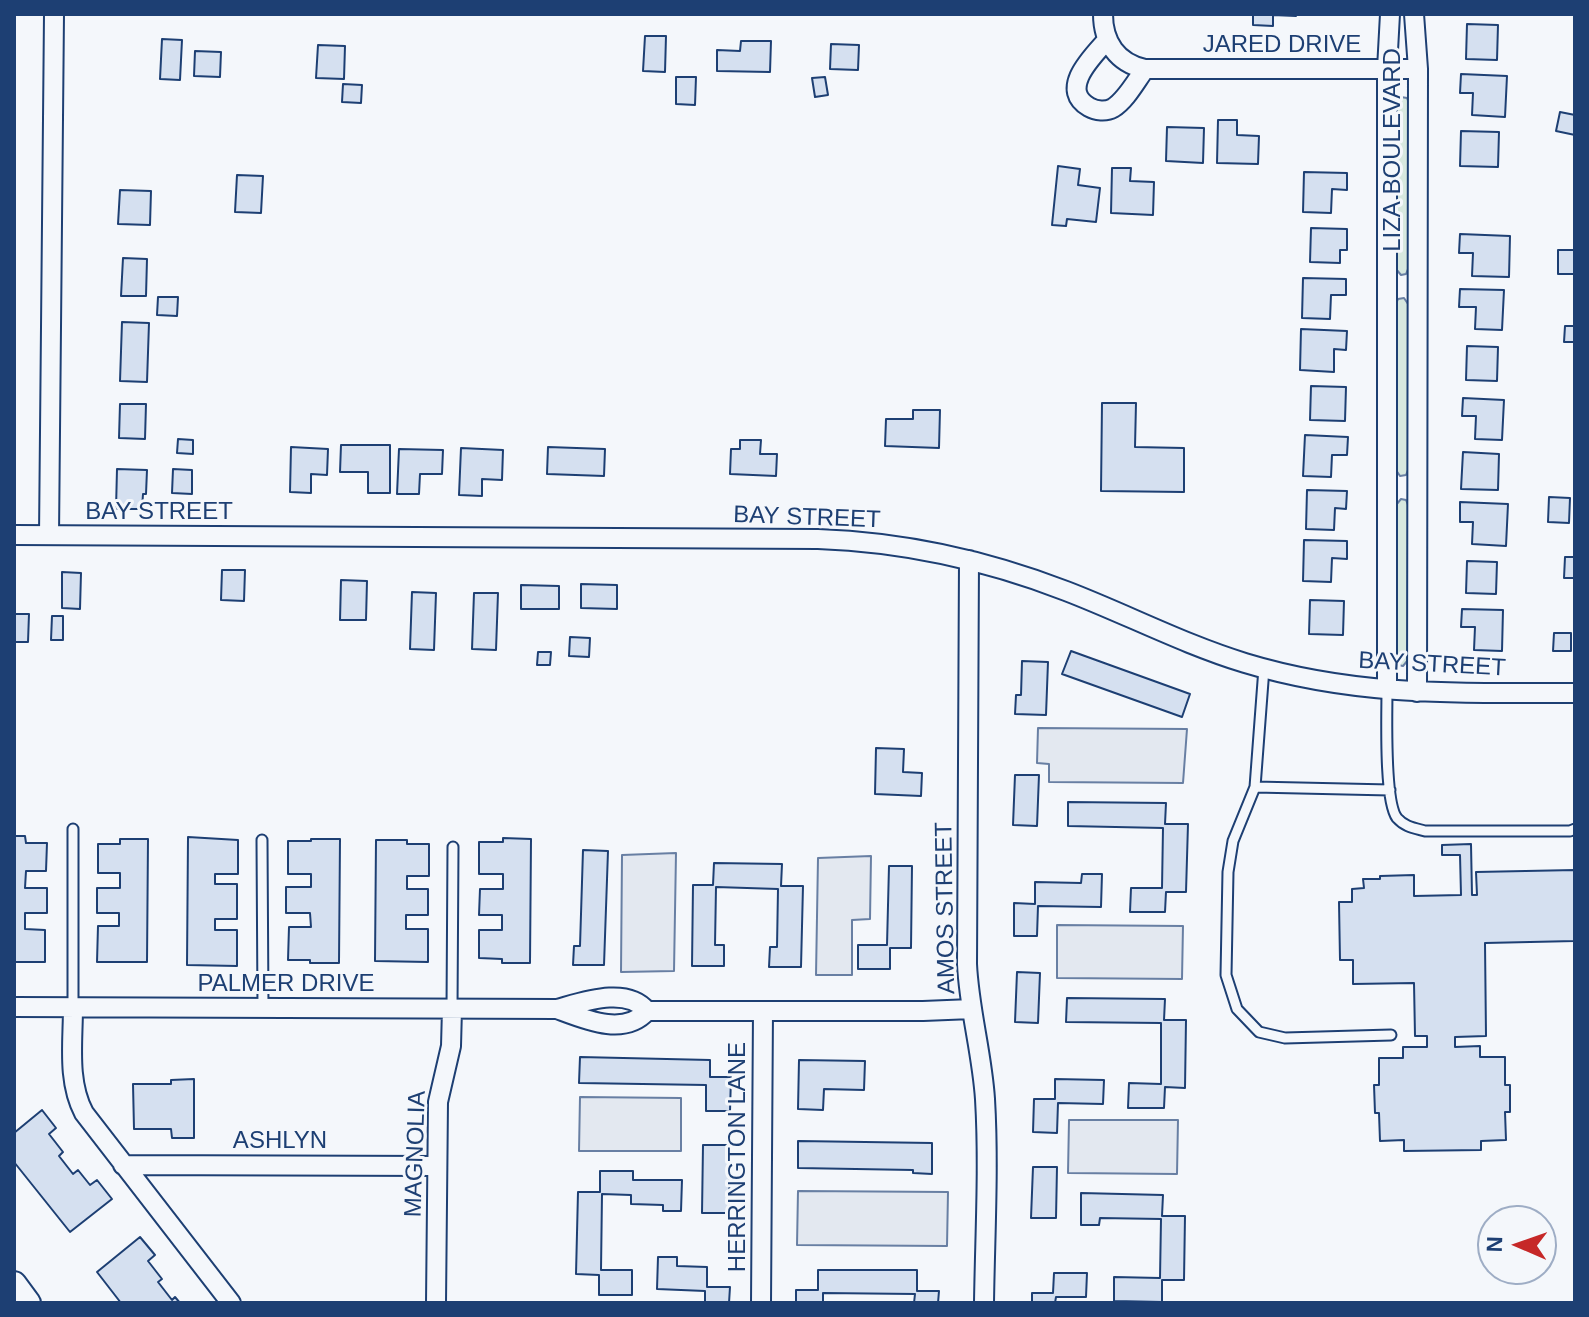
<!DOCTYPE html>
<style>
body{margin:0}
#map{position:relative;width:1589px;height:1317px;overflow:hidden;background:#f4f7fb;font-family:Helvetica,sans-serif}
canvas{display:block}
.frame{position:absolute;inset:0;border:16px solid #1d3f73;pointer-events:none}
.north{position:absolute;left:1477px;top:1205px;width:80px;height:80px;box-sizing:border-box;background:#f4f7fb;border:2px solid #9eadc5;border-radius:50%;rotate:272deg;font-size:22px;font-weight:700;line-height:32px;text-align:center;color:#1d3f73}
.north::after{content:'';display:block;margin:auto;width:28px;height:36px;background:#c62828;clip-path:polygon(50% 0,100% 100%,50% 72%,0 100%)}
</style>
<div id="map">
<canvas width="1589" height="1317"></canvas>
<div class="frame"></div>
<div class="north">N</div>
</div>
<script>
const c = document.querySelector('canvas').getContext('2d');
c.lineJoin = 'round';
function paint(path, color) {
  c.fillStyle = color;
  c.fill(path, 'evenodd');
}
function strokePath(path, color, width, dash) {
  c.strokeStyle = color;
  c.lineWidth = width;
  c.lineCap = dash ? 'butt' : 'round';
  c.setLineDash(dash || []);
  c.stroke(path);
}
function drawText(font, color, halo, rows, align = 'center') {
  c.font = font + ' Helvetica,sans-serif';
  c.lineWidth = 6;
  c.setLineDash([]);
  c.textBaseline = 'middle';
  c.strokeStyle = halo;
  c.fillStyle = color;
  for (const [text, x, y, turn = 0] of rows) {
    c.save();
    c.translate(x, y);
    c.rotate((+turn || 0) * Math.PI / 180);
    c.textAlign = isNaN(turn) ? turn : align;
    if (halo) c.strokeText(text, 0, 0);
    c.fillText(text, 0, 0);
    c.restore();
  }
}
const green = new Path2D(`
 M1401,97L1407,98L1409,103L1408,269L1406,274L1401,275L1396,269L1397,103V100Z
 M1404,298L1408,304V470L1406,475L1400,476L1396,470V304L1398,299Z
 M1401,499L1406,500L1408,505V660L1403,666L1398,665L1396,660V505Z`);
const parking = new Path2D(`
 M1038,728L1187,729L1183,783L1049,782V764L1037,763Z
 M676,853L674,971L621,972L622,855Z
 M871,856L870,919L852,920V975H816L818,858Z
 M1057,925L1183,926L1182,979L1057,978Z
 M580,1097L681,1098V1151H579Z
 M1069,1120H1178L1177,1174L1068,1173Z
 M798,1191L948,1192L947,1246L797,1245Z`);
const building = new Path2D(`
 M1253,14H1296V16L1273,15V26L1253,25Z
 M1467,24L1498,25L1497,60L1466,59Z
 M645,36H666L665,72L643,71Z
 M162,39L182,40L180,80L160,79Z
 M741,41H771L770,72L717,71V50L740,51Z
 M831,44L859,45L858,70L830,69Z
 M318,45L345,46L344,79L316,78Z
 M195,51L221,52L220,77L194,76Z
 M1461,74L1507,76L1505,117L1472,115L1473,93H1460Z
 M676,77H696L695,105L676,104Z
 M825,77L828,95L815,97L812,78Z
 M343,84L362,85L361,103L342,102Z
 M1560,112L1575,115V135L1556,131Z
 M1218,120H1237V135L1259,136L1258,164L1217,163Z
 M1167,127L1204,128L1203,163L1166,161Z
 M1461,131L1499,132L1498,167L1460,166Z
 M1058,166L1080,169L1078,185L1100,188L1096,222L1067,219L1066,226L1052,225Z
 M1112,168H1131L1130,181L1154,182L1153,215L1111,213Z
 M1304,172L1347,173V190L1332,189L1331,213L1303,212Z
 M237,175L263,176L261,213L235,212Z
 M120,190L151,191L150,225L118,224Z
 M1311,228L1347,229V250H1340V263L1310,262Z
 M1460,234L1510,236L1509,277L1472,276L1473,253H1459Z
 M1558,250H1575V274H1558Z
 M123,258L147,259L146,296H121Z
 M1303,278L1346,279V295H1331L1330,319L1302,318Z
 M1460,289L1504,290L1502,330L1475,329L1476,307H1459Z
 M158,297H178L177,316L157,315Z
 M122,322L149,323L147,382L120,381Z
 M1565,326H1575V342H1564Z
 M1301,329L1347,331L1346,350L1334,349V372L1300,370Z
 M1467,346L1498,347L1497,381L1466,380Z
 M1311,386L1346,387L1345,421L1310,420Z
 M1463,398L1504,400L1502,440L1475,439L1476,416H1462Z
 M1102,403H1136L1135,447L1184,448V492L1101,491Z
 M120,404H146L145,439L119,438Z
 M913,410H940L939,448L885,446L886,419H913Z
 M1305,435L1348,437L1347,455H1332L1331,477L1303,476Z
 M178,439L193,440V454L177,453Z
 M740,440H761L760,454H777L776,476L730,474L731,449H740Z
 M341,445H390V493H368V472H340Z
 M291,447L328,449L327,475L311,474V493L290,492Z
 M548,447L605,449L604,476L547,474Z
 M461,448L503,450L502,480L482,479V496L459,495Z
 M399,449L443,450L442,474H420L419,494H397Z
 M1463,452L1499,454L1498,490L1461,489Z
 M117,469L147,470L146,494H143L142,509H116Z
 M173,469L192,470V494L172,493Z
 M1307,490L1347,491L1346,509L1335,508L1334,530L1306,529Z
 M1549,497L1570,498L1569,523L1548,522Z
 M1460,502L1508,504L1506,546L1472,544L1473,522H1460Z
 M1304,540L1347,541V559L1332,558L1331,582L1303,581Z
 M1565,557H1575V578H1564Z
 M1467,561L1497,562L1496,594L1466,593Z
 M222,570H245L244,601L221,600Z
 M62,572L81,573L80,609L62,608Z
 M341,580L367,581L366,620H340Z
 M581,584L617,585V609L581,608Z
 M521,585L559,586V609H521Z
 M412,592L436,593L434,650L410,649Z
 M474,593H498L496,650L472,649Z
 M1310,600L1344,601L1343,635L1309,634Z
 M1462,609L1503,610L1502,651L1474,650L1475,627H1461Z
 M14,614H29L28,642H14Z
 M52,616H63V640H51Z
 M1554,633H1571V651H1553Z
 M570,637L590,638L589,657L569,656Z
 M1071,651L1190,694L1182,717L1062,674Z
 M538,652H551L550,665H537Z
 M1022,661L1048,662L1046,715L1015,714L1016,695H1021Z
 M876,748L904,749L903,772L922,773L921,796L875,794Z
 M1015,775H1039L1037,826L1013,825Z
 M1068,802L1166,803L1165,824H1188L1186,892H1166L1165,912H1130L1131,888H1162L1163,828L1068,826Z
 M14,836H25L26,843H47L46,871H26L25,888H47V913H25V929L45,930V962H14Z
 M188,837L238,840V874H215V884H237V919H215V930H237V966L187,965Z
 M503,838L531,839L530,963H502V959L479,958V930H502V915H479L480,889H503V874H479V842H503Z
 M120,839H148L147,962H97L98,926H119V913H97V888H120V873H98V844H120Z
 M311,839H340L339,963H310V960H288L289,927H311L310,913H286V887H311V874H288V841H311Z
 M376,840H407V844H429V876H407V889H428V915H406V929H428V962L375,961Z
 M1471,844L1472,895H1477L1476,872L1575,870V941L1485,943L1486,1036L1455,1037V1047L1480,1046V1057H1505V1085H1510V1112H1505L1506,1140L1481,1141V1150L1404,1151V1140L1380,1141L1379,1113H1375L1374,1085H1379V1058H1403V1047H1427V1036H1415L1414,983L1353,984V960H1340L1339,902H1352V889L1364,888L1363,879H1380V876L1414,875V896L1461,895L1460,855H1442V845Z
 M583,850L608,851L604,965H573L574,946H580Z
 M714,863L782,864L781,886H803L801,967H769L770,947H777L778,889L716,887L715,945H724V966H692L693,885H713Z
 M889,866H912L911,948H890V969H858V945H887Z
 M1082,874H1102L1101,907L1038,906L1037,936H1014V903L1035,904V882L1081,883Z
 M1017,972L1040,973L1038,1023L1015,1022Z
 M1067,998L1165,999L1164,1020H1186L1185,1088L1165,1087L1164,1108H1128L1129,1083L1161,1084V1023L1066,1022Z
 M580,1057L710,1060V1077H731L730,1111H706V1085L579,1083Z
 M799,1060L865,1061L864,1090L824,1089L823,1110L798,1109Z
 M194,1079V1138H172L171,1129H134L133,1084H171V1080Z
 M1055,1079L1104,1080L1103,1104L1058,1103L1057,1133L1033,1132L1034,1099H1055Z
 M42,1110L56,1128L49,1134L63,1152L59,1156L73,1174L78,1170L90,1185L97,1180L112,1199L70,1232L14,1162V1133Z
 M798,1141L932,1143V1174L913,1173V1170L798,1168Z
 M703,1145H730L729,1213H702Z
 M1033,1167H1057L1056,1218H1031Z
 M600,1171H633V1180H682L681,1211H663V1205L631,1204V1195L602,1194L601,1270H632V1295H599V1275L576,1274L578,1192H600Z
 M1081,1193L1163,1195L1162,1216H1185L1184,1280H1162V1302L1114,1301V1277L1160,1278L1161,1219L1100,1218L1099,1225H1081Z
 M140,1237L155,1255L148,1261L162,1279L158,1282L172,1300L175,1297L180,1303H121L97,1272Z
 M658,1257H677V1266L707,1267V1287H730L729,1303H705V1291L657,1289Z
 M818,1270H917V1291H939L938,1303H914L915,1294L823,1293V1303H796V1290H818Z
 M1054,1273H1087L1086,1297H1056L1055,1303H1032V1293H1053Z`);
const lane = new Path2D(`
 M1264,668L1255,787L1390,790
 M1387,690C1387,715 1384,801 1397,818C1405,827 1414,828 1425,831H1570L1575,829
 M1255,787L1233,841L1228,872L1226,975L1237,1009L1259,1032L1285,1038L1391,1035
 M262,840L263,1008
 M73,1007V829
 M452,1009L453,847`);
const street = new Path2D(`
 M1103,14C1103,42 1117,63 1145,69H1418
 M1414,14L1418,69L1417,692
 M1107,40C1093,56 1058,89 1089,107C1096,111 1106,112 1113,108C1126,100 1136,81 1145,69
 M14,535L818,539C903,542 986,560 1066,591C1126,614 1183,644 1245,663C1357,697 1460,693 1575,693
 M49,535L54,14
 M969,560L967,964C969,1009 982,1053 985,1099C989,1166 985,1235 984,1303
 M1387,690V69L1390,14
 M14,1007L557,1009C583,1002 627,986 647,1011
 M73,1007C73,1042 67,1081 84,1113L231,1303
 M557,1009C584,1019 624,1037 647,1011H923L972,1009
 M123,1165L437,1166
 M436,1303L438,1102L451,1046L452,1009
 M761,1303L763,1011`);
const secondary = new Path2D(`
 M14,1284L28,1303`);
const streetNames = [
 ["JARED DRIVE",1282,45],
 ["LIZA BOULEVARD",1393,150,-90],
 ["BAY STREET",159,512],
 ["BAY STREET",807,518,2],
 ["BAY STREET",1432,665,3],
 ["AMOS STREET",946,908,-91],
 ["PALMER DRIVE",286,984],
 ["ASHLYN",280,1141],
 ["MAGNOLIA",416,1154,-88],
 ["HERRINGTON LANE",738,1157,-90]
];
paint(green, '#d7e8df');
strokePath(green, '#687fa3', 2);
paint(parking, '#e3e8f0');
strokePath(parking, '#687fa3', 2);
paint(building, '#d5e0f0');
strokePath(building, '#1d3f73', 2);
strokePath(lane, '#1d3f73', 13);
strokePath(street, '#1d3f73', 22);
strokePath(secondary, '#1d3f73', 28);
strokePath(lane, '#f4f7fb', 9);
strokePath(street, '#f4f7fb', 18);
strokePath(secondary, '#f4f7fb', 24);
drawText('24px', '#1d3f73', '#f4f7fb', streetNames);
</script>
